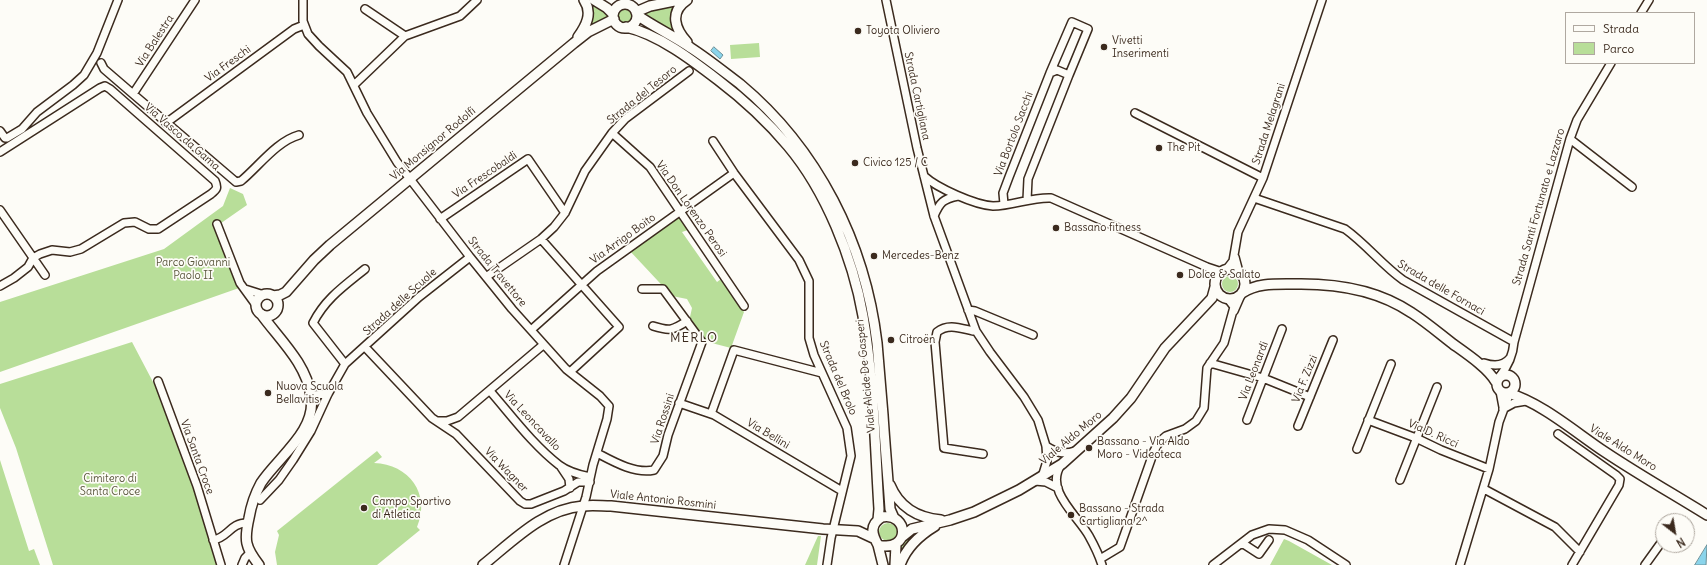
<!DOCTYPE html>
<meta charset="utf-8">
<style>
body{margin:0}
#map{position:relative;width:1707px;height:565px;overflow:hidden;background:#fdfcf7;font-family:Delius,sans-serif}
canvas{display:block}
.legend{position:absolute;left:1565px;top:12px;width:130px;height:52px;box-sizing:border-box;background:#fdfcf7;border:1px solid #afa8a0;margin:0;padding:5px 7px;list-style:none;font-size:12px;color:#3b2a1e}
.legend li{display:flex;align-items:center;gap:8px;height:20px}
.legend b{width:20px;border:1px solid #afa8a0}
.north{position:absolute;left:1655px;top:513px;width:40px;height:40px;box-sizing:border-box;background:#fdfcf7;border:1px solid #afa8a0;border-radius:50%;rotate:149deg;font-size:11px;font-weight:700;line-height:16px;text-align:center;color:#3b2a1e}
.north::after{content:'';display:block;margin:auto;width:14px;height:18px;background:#3b2a1e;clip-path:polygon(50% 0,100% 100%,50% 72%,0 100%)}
</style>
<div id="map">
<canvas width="1707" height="565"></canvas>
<ul class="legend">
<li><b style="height:5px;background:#fdfcf7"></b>Strada</li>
<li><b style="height:11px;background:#b8de99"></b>Parco</li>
</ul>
<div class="north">N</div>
</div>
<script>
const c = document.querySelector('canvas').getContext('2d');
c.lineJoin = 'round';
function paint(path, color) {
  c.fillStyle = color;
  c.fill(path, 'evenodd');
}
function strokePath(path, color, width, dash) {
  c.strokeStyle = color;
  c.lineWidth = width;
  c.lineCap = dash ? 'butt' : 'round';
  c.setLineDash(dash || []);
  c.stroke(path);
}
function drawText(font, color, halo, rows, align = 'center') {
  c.font = font + ' Delius,sans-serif';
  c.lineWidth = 3.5;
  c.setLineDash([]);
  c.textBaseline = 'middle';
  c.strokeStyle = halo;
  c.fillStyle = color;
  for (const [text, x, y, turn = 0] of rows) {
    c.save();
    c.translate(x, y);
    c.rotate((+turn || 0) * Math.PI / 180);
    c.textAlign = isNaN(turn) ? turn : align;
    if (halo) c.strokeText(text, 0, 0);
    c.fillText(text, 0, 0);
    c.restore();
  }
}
const green = new Path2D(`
 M588,1L612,15L586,29Z
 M678,4L676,32L645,17L643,14L649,11Z
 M618 16a7 7 0 1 1 14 0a7 7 0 1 1-14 0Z
 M759,43L760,57L731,59L730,45Z
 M230,188L243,194L247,205L214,228L239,288L0,372V302L164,249L223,206Z
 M678,217L688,230L682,232L717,282L721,279L744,312L731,348L704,341L690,317L692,308L687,299L672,296L629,250Z
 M1222 284a8 8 0 1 1 16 0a8 8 0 1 1-16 0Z
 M132,342L163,401L187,464L219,565H53L16,448L0,408V384Z
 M377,451L382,457L374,463C409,464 431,494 417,527L420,530L377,565H277L275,552L279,535L277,531Z
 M0,460L29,551L34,549L40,565H0Z
 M879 532a9 9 0 1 1 18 0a9 9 0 1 1-18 0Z
 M923,530L900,558C899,542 908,534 923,530Z
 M818,536H821L817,565H805Z
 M1284,539L1289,541L1332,565H1270Z`);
const water = new Path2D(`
 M714,47L723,55L720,59L711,51Z
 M1707,545L1706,565H1695Z`);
const street = new Path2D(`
 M195,0L133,94L236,182L241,181C258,167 277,141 299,135
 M303,0V21L308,34L319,46L347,72L367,113L397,162L470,257L512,309L566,369L600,396L609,406L607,419L593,465L586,497L564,565
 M886,0L917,148L934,216L976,331L990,352L1024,397L1038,420L1046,446L1047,461L1042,477
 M365,9L405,36
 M1641,13L1649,0
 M101,63L104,69L133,94
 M1050,73L1072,22L1088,29L1069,75
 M354,85L405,36L460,16L477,0
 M1135,113L1263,178
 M166,123L294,29L304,25
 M0,131L5,138H7L22,129L37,112L73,85L84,75L97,53L118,0
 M612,133L650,167L744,306
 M1570,139L1632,187
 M713,141L734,173L799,260L809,281V338L814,355L847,428L851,456L831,538L827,565
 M0,152L100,88L105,86L110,89L215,181C218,188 217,189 211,194L158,229H149L135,222L124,223L81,249L70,252L52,250L40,254L33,258L28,267L14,278L0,286
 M924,176C937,188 975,205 993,206C1013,206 1031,197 1051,198L1207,267L1222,272
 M1254,198L1345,229C1366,244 1382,265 1403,280L1514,342
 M1004,204L1003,193L1009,177L1050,73L1057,70L1069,75L1028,179L1027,200
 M0,210L45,275
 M934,216C940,202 943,199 958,196
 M440,219L528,159L565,213
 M217,224L240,283L256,305
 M541,239L619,327L570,372
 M1235,257L1239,272
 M1209,268L1214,275L1216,280
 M1226,270L1233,261L1238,232L1263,178L1322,0
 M486,277L541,239L554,227L565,213L585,171L612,133L625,119L689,71
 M245,289L264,295
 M968,310L975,311L1033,335
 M1234,311L1241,295
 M653,326C669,331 672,331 687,321
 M531,330L597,271L734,173
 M976,331H973C960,328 948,323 937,332L935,342L944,448L983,454
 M365,347L432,418L456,434L520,501L525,504H531L564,491L578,482H590
 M1210,363L1263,378L1310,397
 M1484,363C1493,366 1503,367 1510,358
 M345,364L313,323C325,299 344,286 365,269
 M1500,376C1508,366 1513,355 1514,342L1570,139L1577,120L1611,63
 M158,381L197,486L221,565
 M490,391C511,415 533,445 559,465C567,471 580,475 590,477
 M1500,391L1503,407
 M311,395L328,394
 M679,403L714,415L842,491
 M1503,409L1514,403L1526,401
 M711,414L734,350L822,373
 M1247,420L1282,329
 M1368,420L1416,438L1441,450L1489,469
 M437,421H447L458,417L543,345
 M1298,426L1333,340
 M1558,434L1616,475L1620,479L1619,485L1572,565
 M1046,446C1055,452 1063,455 1075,451
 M1357,449L1391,364
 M597,453C614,462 635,474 654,470L663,456L668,435L702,342L663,289H642
 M1061,465C1044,490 1078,516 1089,536C1094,545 1099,555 1102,565
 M561,467L569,479L570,488
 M1400,480L1437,387
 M1035,481L1046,482L1058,488
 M1484,489L1555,527L1580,552
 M260,500L279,480L293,460L311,431L328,394L345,364L419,297L470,257
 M213,540C228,538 230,523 247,523
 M1242,543L1259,554L1269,540
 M1100,559L1120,547L1154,451L1159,442L1166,436L1185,429L1196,421L1204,408L1207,368L1224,343L1234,307L1228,299
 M242,565L245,558L250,553
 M1213,565L1252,535L1269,529L1285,530L1308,540L1346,565
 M1460,565L1489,469L1499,422L1508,398V393
 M1645,565L1663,540`);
const secondary = new Path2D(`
 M594,0L607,8L613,14
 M687,0C669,12 675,29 687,42
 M613 16a12 12 0 1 1 24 0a12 12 0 1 1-24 0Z
 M636,12L650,6L679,0
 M637,15C654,27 674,36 691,48C708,59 724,72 740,84C818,149 865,243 877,343C879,367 881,391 883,415C885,447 888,478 890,509L894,518
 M626,27C658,34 692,60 718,80C743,99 767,121 788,146C826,191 853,259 863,316C874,380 875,445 879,509L878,520
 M578,37C586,26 593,13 584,0
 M1215 284a15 15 0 1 1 30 0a15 15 0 1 1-30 0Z
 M1242,293C1257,283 1275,284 1293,284C1334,283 1377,289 1412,313C1426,322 1440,334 1453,344C1467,354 1488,368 1496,382
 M256 305a11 11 0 1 1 22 0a11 11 0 1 1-22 0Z
 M273,296L280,295L286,292L314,260L330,245L574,43L588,32L614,19
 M1497 384a9 9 0 1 1 18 0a9 9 0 1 1-18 0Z
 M1508,393C1542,403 1575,432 1605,452C1638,474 1673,494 1707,515
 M890,485C899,507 918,518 941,520
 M882,517C909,512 911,553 878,545C872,534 869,525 882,517Z
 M902,537L912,529L950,520L974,512L1019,490L1062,464L1113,418L1131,398L1165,348L1212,298L1215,287
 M878,545L883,565
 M259,565C245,547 244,540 249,518C251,506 255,494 261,483C278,457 317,431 311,396C306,363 280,340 261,314
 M483,565C513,541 543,509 583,506C592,505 602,506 611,506L823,529L858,531L873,538
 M895,565L896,545
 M900,565C906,548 920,535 935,526`);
const markers = [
 [858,31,4,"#3b2a1e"],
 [1104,47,4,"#3b2a1e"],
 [1159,148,4,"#3b2a1e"],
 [855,163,4,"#3b2a1e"],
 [1056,228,4,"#3b2a1e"],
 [874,256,4,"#3b2a1e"],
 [1180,275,4,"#3b2a1e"],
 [891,340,4,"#3b2a1e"],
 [268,393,4,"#3b2a1e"],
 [1089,448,4,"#3b2a1e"],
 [364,508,4,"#3b2a1e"],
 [1071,515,4,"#3b2a1e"]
];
const poiNames = [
 ["Toyota Oliviero",866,31],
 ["Vivetti",1112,41],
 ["Inserimenti",1112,54],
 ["The Pit",1167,148],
 ["Civico 125 / C",863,163],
 ["Bassano fitness",1064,228],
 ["Mercedes-Benz",882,256],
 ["Dolce & Salato",1188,275],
 ["Citroën",899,340],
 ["Nuova Scuola",276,387],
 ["Bellavitis",276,400],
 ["Bassano - Via Aldo",1097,442],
 ["Moro - Videoteca",1097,455],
 ["Campo Sportivo",372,502],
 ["di Atletica",372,515],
 ["Bassano - Strada",1079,509],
 ["Cartigliana 2^",1079,522]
];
const streetNames = [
 ["Via Balestra",155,41,-57],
 ["Via Freschi",228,64,-36],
 ["Strada del Tesoro",642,95,-39],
 ["Strada Cartigliana",917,96,78],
 ["Strada Melagrani",1269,124,-72],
 ["Via Bortolo Sacchi",1014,134,-69],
 ["Via Vasco da Gama",182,137,41],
 ["Via Monsignor Rodolfi",433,144,-40],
 ["Via Frescobaldi",485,175,-34],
 ["Strada Santi Fortunato e Lazzaro",1539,207,-74],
 ["Via Don Lorenzo Perosi",691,209,55],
 ["Via Arrigo Boito",623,239,-36],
 ["Strada Travettore",497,272,51],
 ["Strada delle Fornaci",1441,288,30],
 ["Strada delle Scuole",400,302,-42],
 ["Via Leonardi",1254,371,-69],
 ["Viale Alcide De Gasperi",866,376,-96],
 ["Strada del Brolo",838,378,67],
 ["Via F. Zizzi",1305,379,-68],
 ["Via Rossini",663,419,-72],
 ["Via Leoncavallo",532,421,47],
 ["Via Bellini",768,434,31],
 ["Via D. Ricci",1433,434,24],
 ["Viale Aldo Moro",1071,438,-40],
 ["Viale Aldo Moro",1623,448,32],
 ["Via Santa Croce",197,457,70],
 ["Via Wagner",506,470,46],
 ["Viale Antonio Rosmini",663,500,6]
];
const parkNames = [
 ["Parco Giovanni",193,263],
 ["Paolo II",193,276],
 ["Cimitero di",110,479],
 ["Santa Croce",110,492]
];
const quarterNames = [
 ["MERLO",694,338]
];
paint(green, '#b8de99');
paint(water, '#8ad4eb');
strokePath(water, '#6a9099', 1);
strokePath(street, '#3b2a1e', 10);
strokePath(secondary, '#3b2a1e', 12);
strokePath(street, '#fdfcf7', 7);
strokePath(secondary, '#fdfcf7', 9);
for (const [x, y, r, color] of markers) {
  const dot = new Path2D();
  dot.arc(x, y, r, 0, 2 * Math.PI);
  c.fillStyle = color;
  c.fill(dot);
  strokePath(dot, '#fdfcf7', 1.5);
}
drawText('11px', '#3b2a1e', '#fdfcf7', poiNames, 'left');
drawText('11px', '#3b2a1e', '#fdfcf7', streetNames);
drawText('11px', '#5a573d', '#fdfcf7', parkNames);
c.letterSpacing = '1px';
drawText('13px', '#3b2a1e', '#fdfcf7', quarterNames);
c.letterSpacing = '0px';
</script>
